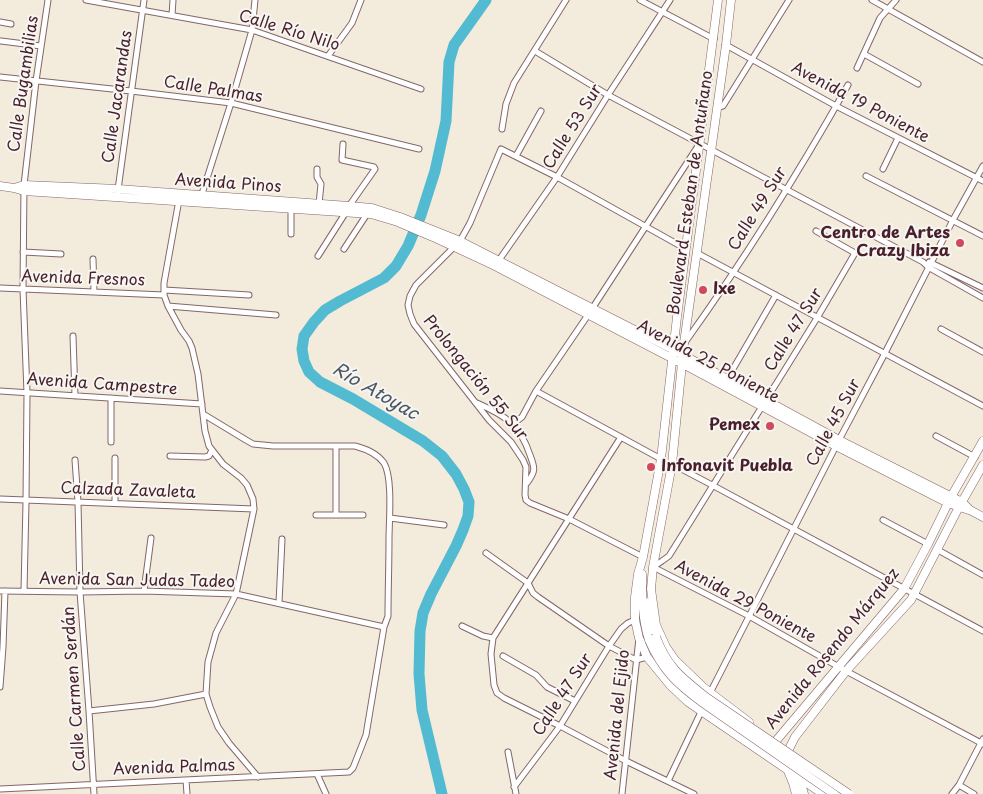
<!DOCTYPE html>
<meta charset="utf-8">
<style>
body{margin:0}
canvas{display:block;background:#f3ebdb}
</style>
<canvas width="983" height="794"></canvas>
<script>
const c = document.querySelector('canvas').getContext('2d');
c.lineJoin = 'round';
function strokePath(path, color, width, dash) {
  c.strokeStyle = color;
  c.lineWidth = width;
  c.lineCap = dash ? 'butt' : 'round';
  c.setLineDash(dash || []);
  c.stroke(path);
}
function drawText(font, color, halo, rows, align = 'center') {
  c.font = font + ' "Playpen Sans",sans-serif';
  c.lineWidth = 4;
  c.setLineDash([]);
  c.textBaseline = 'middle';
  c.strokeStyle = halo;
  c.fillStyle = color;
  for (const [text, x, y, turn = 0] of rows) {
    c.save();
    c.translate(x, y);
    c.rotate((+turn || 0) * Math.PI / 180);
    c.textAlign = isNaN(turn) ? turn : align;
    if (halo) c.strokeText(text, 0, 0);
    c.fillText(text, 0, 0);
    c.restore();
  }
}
const river = new Path2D(`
 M442,794L422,710L419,674L420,631L423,613L431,594L456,546L463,530L468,516L469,502L464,489L456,474L442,456L423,441L353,399L320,382L309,372L304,361L302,349L304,336L314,322L325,310L340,301L384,278L396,266L408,246L421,215L435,171L446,121L449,62L454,45L486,0`);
const minor = new Path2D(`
 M86,0L252,30L421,89
 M640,0L714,39
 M872,0L983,62
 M172,15L173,0
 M0,22L11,24
 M1,41L41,46
 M726,45L836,106L983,181
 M535,51L608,95L923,262L928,267L983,298
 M864,54L918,84
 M328,56L352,23L361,0
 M857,68L880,18L896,0
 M0,77L131,91L231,103L419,149
 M717,108L723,106L789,0
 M502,129L506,104L514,83L566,0
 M343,144L342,160L374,167L375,169L349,206
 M516,156L541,111
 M317,169V177L321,184L319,204
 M883,169L898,138
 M866,176L983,236
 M117,197L144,0
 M201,197L231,103L252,30L255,0
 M179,200L164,283V295L168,306L181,330L189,341L192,348L198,374L205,431L209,446L223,464L241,478L247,485L253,499L254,509L236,594L216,633L208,662L206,694L210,707L218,727L229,743L258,777
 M291,234V209
 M344,249L367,214
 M23,252L61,254
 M697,253L983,406
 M318,256L346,212
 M93,259L94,292
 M929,262L983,288
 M497,263L557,177L608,95L670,0
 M0,288L164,295
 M164,290L249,295
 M168,306L276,315
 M941,329L983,352
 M73,336L75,396
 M686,341C744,260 799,172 848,85
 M726,381L776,295
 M0,391L202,404
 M536,391L661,459
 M111,398V442
 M477,403C504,415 520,424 530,455C535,468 536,471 527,483
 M513,424L522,417L536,391L588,315L698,146
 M936,436L975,457
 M621,437L493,638L491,654L494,685L497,693L504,698L560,726L626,761L694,794
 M170,456L205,457L209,456L212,450
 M115,458V503
 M75,460L78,502L80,592L89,711L94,794
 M672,464L712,485L983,631
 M0,499L254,509
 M316,515H363
 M336,515V446
 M390,518L444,525
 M883,520L928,544
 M938,550L983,575
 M486,553L528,583L533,593L538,597L609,646L636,660L647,657
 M643,557L569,519L530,503L526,500L525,495L526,467L523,460L511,442L489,420L414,324L410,314L408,305L410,296L416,285L460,241L470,223L501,149L557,177L686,249
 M653,567L662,561L669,556L817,318L855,253L816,231
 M653,567L749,616L846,671L983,744
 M0,591L80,592L144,591L236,594L384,627L388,616C388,591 389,565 389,539C389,521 393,478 384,463C377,453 366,449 355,446H273L253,444L246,440L203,414
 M24,591L26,502L27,393L23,289L24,185L36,81L48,0
 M144,591L151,538
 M279,603L282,539
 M462,626L483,636L493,638
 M503,656L536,675L547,687L575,701
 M0,687L3,647L5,591
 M710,693L839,440L885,353L953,220L983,166
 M89,711L154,704L206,694
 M508,752L516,794
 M317,774L326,794
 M186,780L187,794
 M668,781L701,712
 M959,785L974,794
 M514,787L560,726L609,646L621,629L628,623L635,620
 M0,789L349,772L353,768L366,735L384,627
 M622,794L639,638
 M952,794L959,785L983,739`);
const secondary = new Path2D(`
 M718,0L677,317L661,459L643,557L638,574L635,597V620L639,638L647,657L670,685L688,702L823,794
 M731,0L726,45L684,343L672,464L653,567L651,589L656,625L666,647L675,660L703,687L749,722
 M0,186L14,188L24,191L371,214L398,222L433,237L495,266L683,364L836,446L948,503L969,510
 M14,188L24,185L118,189L349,206L372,208L400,217L460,241L674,350L839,440L962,502L970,510L983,517
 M642,574C642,597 642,618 649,640
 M649,602L650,618L653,630
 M778,749L775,742L904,589L928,544L951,497L983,441
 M788,751L795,737L846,671L911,600L959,507L983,465
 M788,771L793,783L796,794
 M799,776L804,794`);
const secondaryBridge = new Path2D(`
 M656,637C668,668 681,677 706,697L849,794
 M649,640C662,670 677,684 703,703L834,794`);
const markers = [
 [960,243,5,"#d1495b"],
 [703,290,5,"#d1495b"],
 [770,426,5,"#d1495b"],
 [651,467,5,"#d1495b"]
];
const streetNames = [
 ["Calle Río Nilo",289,31,17],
 ["Calle Bugambilias",24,84,-82],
 ["Calle Palmas",213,90,9],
 ["Calle Jacarandas",118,97,-82],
 ["Avenida 19 Poniente",860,103,28],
 ["Calle 53 Sur",573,127,-58],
 ["Avenida Pinos",228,184,4],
 ["Boulevard Esteban de Antuñano",691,193,-82],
 ["Calle 49 Sur",758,209,-58],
 ["Avenida Fresnos",83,279,2],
 ["Calle 47 Sur",794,330,-58],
 ["Avenida 25 Poniente",708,362,28],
 ["Prolongación 55 Sur",475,378,51],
 ["Avenida Campestre",102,385,4],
 ["Calle 45 Sur",834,423,-62],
 ["Calzada Zavaleta",128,491,2],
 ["Avenida San Judas Tadeo",137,581,1],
 ["Avenida 29 Poniente",745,602,28],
 ["Avenida Rosendo Márquez",833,649,-51],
 ["Calle Carmen Serdán",75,689,-94],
 ["Calle 47 Sur",563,695,-57],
 ["Avenida del Ejido",618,715,-84],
 ["Avenida Palmas",174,768,-2]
];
const poiNames = [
 ["Centro de Artes",950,234],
 ["Crazy Ibiza",950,252],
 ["Ixe",713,290,"left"],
 ["Pemex",760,426],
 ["Infonavit Puebla",661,467,"left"]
];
const waterNames = [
 ["Río Atoyac",375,392,30]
];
strokePath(river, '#53bbd1', 11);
strokePath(minor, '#856669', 7);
strokePath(secondary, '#856669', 9);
strokePath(minor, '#fff', 5);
strokePath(secondary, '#fff', 8);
strokePath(secondaryBridge, '#856669', 9, []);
strokePath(secondaryBridge, '#fff', 8);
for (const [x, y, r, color] of markers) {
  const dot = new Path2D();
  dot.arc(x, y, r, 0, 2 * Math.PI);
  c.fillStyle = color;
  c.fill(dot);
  strokePath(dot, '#f6f6f2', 2);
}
drawText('16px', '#4a1f2b', '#f6f6f2', streetNames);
drawText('bold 16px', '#4a1f2b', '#f6f6f2', poiNames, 'right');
drawText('italic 18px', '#4d5665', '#f6f6f2', waterNames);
</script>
